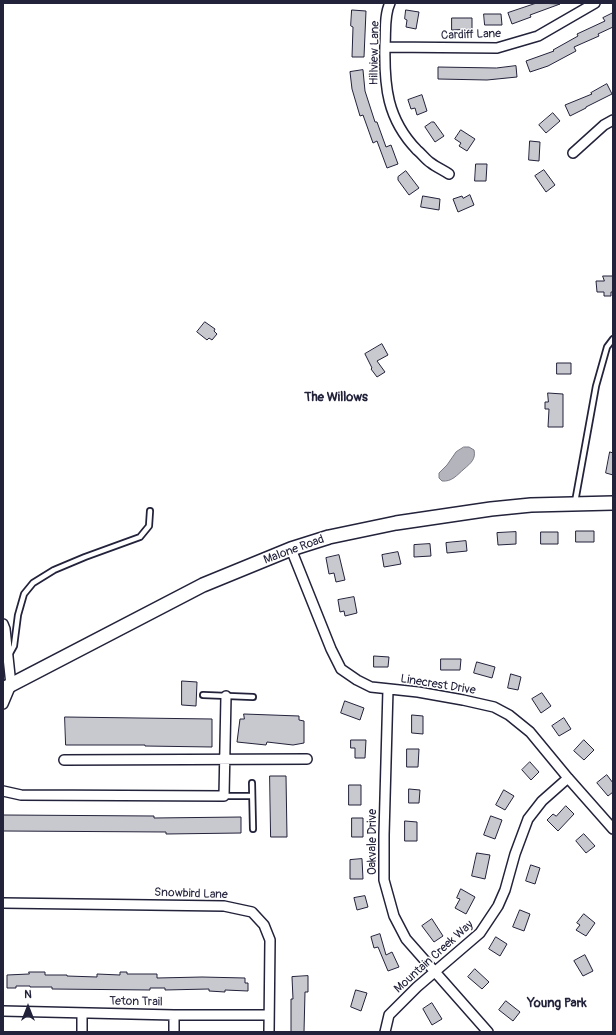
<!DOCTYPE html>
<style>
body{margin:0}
#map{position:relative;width:616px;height:1035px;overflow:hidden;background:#fff;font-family:Pangolin,sans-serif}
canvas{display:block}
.frame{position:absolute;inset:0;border:4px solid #22223b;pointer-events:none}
.north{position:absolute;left:8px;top:987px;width:40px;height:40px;-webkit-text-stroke:3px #fff;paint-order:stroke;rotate:0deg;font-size:11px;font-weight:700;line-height:16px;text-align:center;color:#22223b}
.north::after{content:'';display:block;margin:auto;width:14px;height:18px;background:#22223b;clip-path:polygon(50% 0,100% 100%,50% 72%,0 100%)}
</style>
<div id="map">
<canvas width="616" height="1035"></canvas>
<div class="frame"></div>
<div class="north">N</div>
</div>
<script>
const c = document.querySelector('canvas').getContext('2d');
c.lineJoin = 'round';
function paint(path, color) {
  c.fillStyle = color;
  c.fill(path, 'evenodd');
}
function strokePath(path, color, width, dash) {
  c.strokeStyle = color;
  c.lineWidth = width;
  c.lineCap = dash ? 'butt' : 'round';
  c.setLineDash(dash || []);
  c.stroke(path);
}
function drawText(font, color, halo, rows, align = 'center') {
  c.font = font + ' Pangolin,sans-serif';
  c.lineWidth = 3;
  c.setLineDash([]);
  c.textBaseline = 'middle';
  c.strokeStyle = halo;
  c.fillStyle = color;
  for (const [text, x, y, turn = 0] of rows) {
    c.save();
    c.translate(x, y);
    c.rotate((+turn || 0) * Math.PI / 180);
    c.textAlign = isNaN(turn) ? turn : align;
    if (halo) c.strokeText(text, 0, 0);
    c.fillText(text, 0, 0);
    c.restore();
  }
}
const water = new Path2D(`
 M464,447H469L474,450C476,459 471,463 464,469C457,475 452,482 442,481L439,478V473L447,465L456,452Z`);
const building = new Path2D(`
 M537,3L560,4L530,15L531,17L512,24L508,13Z
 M352,10L366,11L364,57H352L353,27L351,26Z
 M406,10L419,12L416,29L406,27L407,20L405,19Z
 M613,13V27L598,34L599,36L574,47L576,51L548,66L530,72L526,61L554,51L553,50L578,36L577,34L605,21L603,18Z
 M484,14H501L502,25H485Z
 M452,18H472V29L452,30Z
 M516,66L517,77L487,80L438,79V67L496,68Z
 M363,70L365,91L375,122H377L386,147L391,145L398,164L387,168L377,141L373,143L363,115L360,116L352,89L350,72Z
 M607,84L612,94L586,107V108L570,116L565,105L592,94L591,93Z
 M422,95L427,111L417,115L415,108L411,109L408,100Z
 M553,113L560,121L546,133L539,125Z
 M432,122H434L444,136L435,142L425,127Z
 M461,130L475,139L467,151L459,146L461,143L455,139Z
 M530,141L540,142L539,161L529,160Z
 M476,164H487L486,181H475Z
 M544,170L555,185L546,192L535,176Z
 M406,171L419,188L409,195L398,180V177Z
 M470,195L474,205L458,212L453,199L462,196L463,198Z
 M423,196L440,199L439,210L421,207Z
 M603,276H613V292H611V296H604V292H597L596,281H604Z
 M205,322L215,329L214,331L217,334L212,340L209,338L207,340L197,332Z
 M382,344L388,355L377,361L385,372L377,377L371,369L372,368L365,354Z
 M557,363H571V374H557Z
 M548,393L563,394V427H548L549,409H545V402H548Z
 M610,452L613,453V475L606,473Z
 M576,531H594V542H576Z
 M516,532V544L498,545L497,533Z
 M541,532H558V544H541Z
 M466,541L467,551L447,553L446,543Z
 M430,544L431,556L414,557V545Z
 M398,552L401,564L384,567L382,555Z
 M339,555L345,580L336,582L334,573L329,574L326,558Z
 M354,597L357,613L345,616L344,611L340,612L338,600Z
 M374,656L389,657L388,667H374Z
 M441,659H461L460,670H441Z
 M477,662L495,667L492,678L474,673Z
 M511,674L521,677L518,690L508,688Z
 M182,681L197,682L196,706L182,705Z
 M542,693L551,706L541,713L532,699Z
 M345,701L364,708L360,720L341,713Z
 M244,714L299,716V720L304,721V743L293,745L267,742L266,745L237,742L240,719H244Z
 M412,715L423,716V734L412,733Z
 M65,717L212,719V747L145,746V745H66Z
 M564,718L571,729L559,736L552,726Z
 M351,740H366L365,758H355V748H351Z
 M584,740L594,750L584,760L574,751Z
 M407,749H419L418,767H407Z
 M530,762L539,772L531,780L522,770Z
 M607,775L613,783V792L608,796L597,783Z
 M270,776H286L287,837H271Z
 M349,785H361V805H349Z
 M409,789L420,790L419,803H409Z
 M504,790L514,796L505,810L496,805Z
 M566,806L574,814L558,831L547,820L553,814L556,816Z
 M3,815L154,816V818L241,817V833L166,834V832L3,831Z
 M491,816L502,820L495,839L484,835Z
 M352,818H363V837H352Z
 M405,821L417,822V841H405Z
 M584,834L595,846L586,853L576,841Z
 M477,853L490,855L485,879L472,876Z
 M362,859L363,879H350V860Z
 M531,865L540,868L535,884L526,881Z
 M461,889L475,897L466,914L455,908L460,899L457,898Z
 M365,896L368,907L357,910L354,898Z
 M520,910L530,914L524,931L513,927Z
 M584,914L595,923L586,936L576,930L580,925L577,923Z
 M432,919L443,936L434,942L422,926Z
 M380,934L386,955L392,952L399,967L388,971L378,947L374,948L371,937Z
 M496,937L507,944L500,956L489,949Z
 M585,955L593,971L583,976L574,961Z
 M475,969L489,982L482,989L468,977Z
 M29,972H45V975H67V976L97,977V974L120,975V972H127V974H157V978L202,977L245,978V983H248V991L225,990V992L209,991V989L165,990V988H150V990L52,989V987H30V986H16V988H7V975L29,974Z
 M308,976V992H305L304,1032H291V999H293L292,977Z
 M356,990L367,993L361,1011L351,1007Z
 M506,1001L520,1012L513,1021L499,1010Z
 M432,1003L442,1019L432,1025L423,1009Z`);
const lane = new Path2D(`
 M575,502L596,386L607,347L613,339
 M9,655L14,646L18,615L24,594L33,583L54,570L85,557L140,537L149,526L150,511
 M203,695L253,697
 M252,783L253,829
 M224,796H252`);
const street = new Path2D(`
 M390,3C384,15 386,32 385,45C384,86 387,119 417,150C422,154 426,160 431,163C436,167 443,170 449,174
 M385,47L497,48L538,36L595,3
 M573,153L604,125L613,120
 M291,549L331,649L341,669L357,680L371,687L418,692L463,700L494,707L509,715L530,732L568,778L613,829
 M3,624L5,629L11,685L3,704
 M388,689L384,835V880L394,916L406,939L488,1032
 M64,760L307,759
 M3,791L21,795L224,796L226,696
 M3,903L224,906L252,912L264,925L270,940L269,1032
 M3,1011L174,1015H269
 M82,1032V1013
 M174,1032V1015
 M385,1032L389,1015L417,987L480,933L498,906L505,890L515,854L528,819L542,801L568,778`);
const secondary = new Path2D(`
 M3,689L203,585L291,549L329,537L396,523L491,509L531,505L613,503`);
const streetNames = [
 ["Cardiff Lane",471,35,-2],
 ["Hillview Lane",375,53,-89],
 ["Malone Road",294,550,-20],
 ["Linecrest Drive",438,685,9],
 ["Oakvale Drive",373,842,-90],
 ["Snowbird Lane",191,894,2],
 ["Mountain Creek Way",434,957,-42],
 ["Teton Trail",136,1002,1]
];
const neighbourhoodNames = [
 ["The Willows",336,398],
 ["Young Park",557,1004]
];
paint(water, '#b4b4bc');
strokePath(water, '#7a7a88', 1);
paint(building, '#c8c8cf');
strokePath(building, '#22223b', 1);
strokePath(lane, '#22223b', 8);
strokePath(street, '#22223b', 12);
strokePath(secondary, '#22223b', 16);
strokePath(lane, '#fff', 4.5);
strokePath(street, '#fff', 9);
strokePath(secondary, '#fff', 13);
drawText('12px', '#22223b', '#fff', streetNames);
drawText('bold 13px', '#22223b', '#fff', neighbourhoodNames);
</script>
